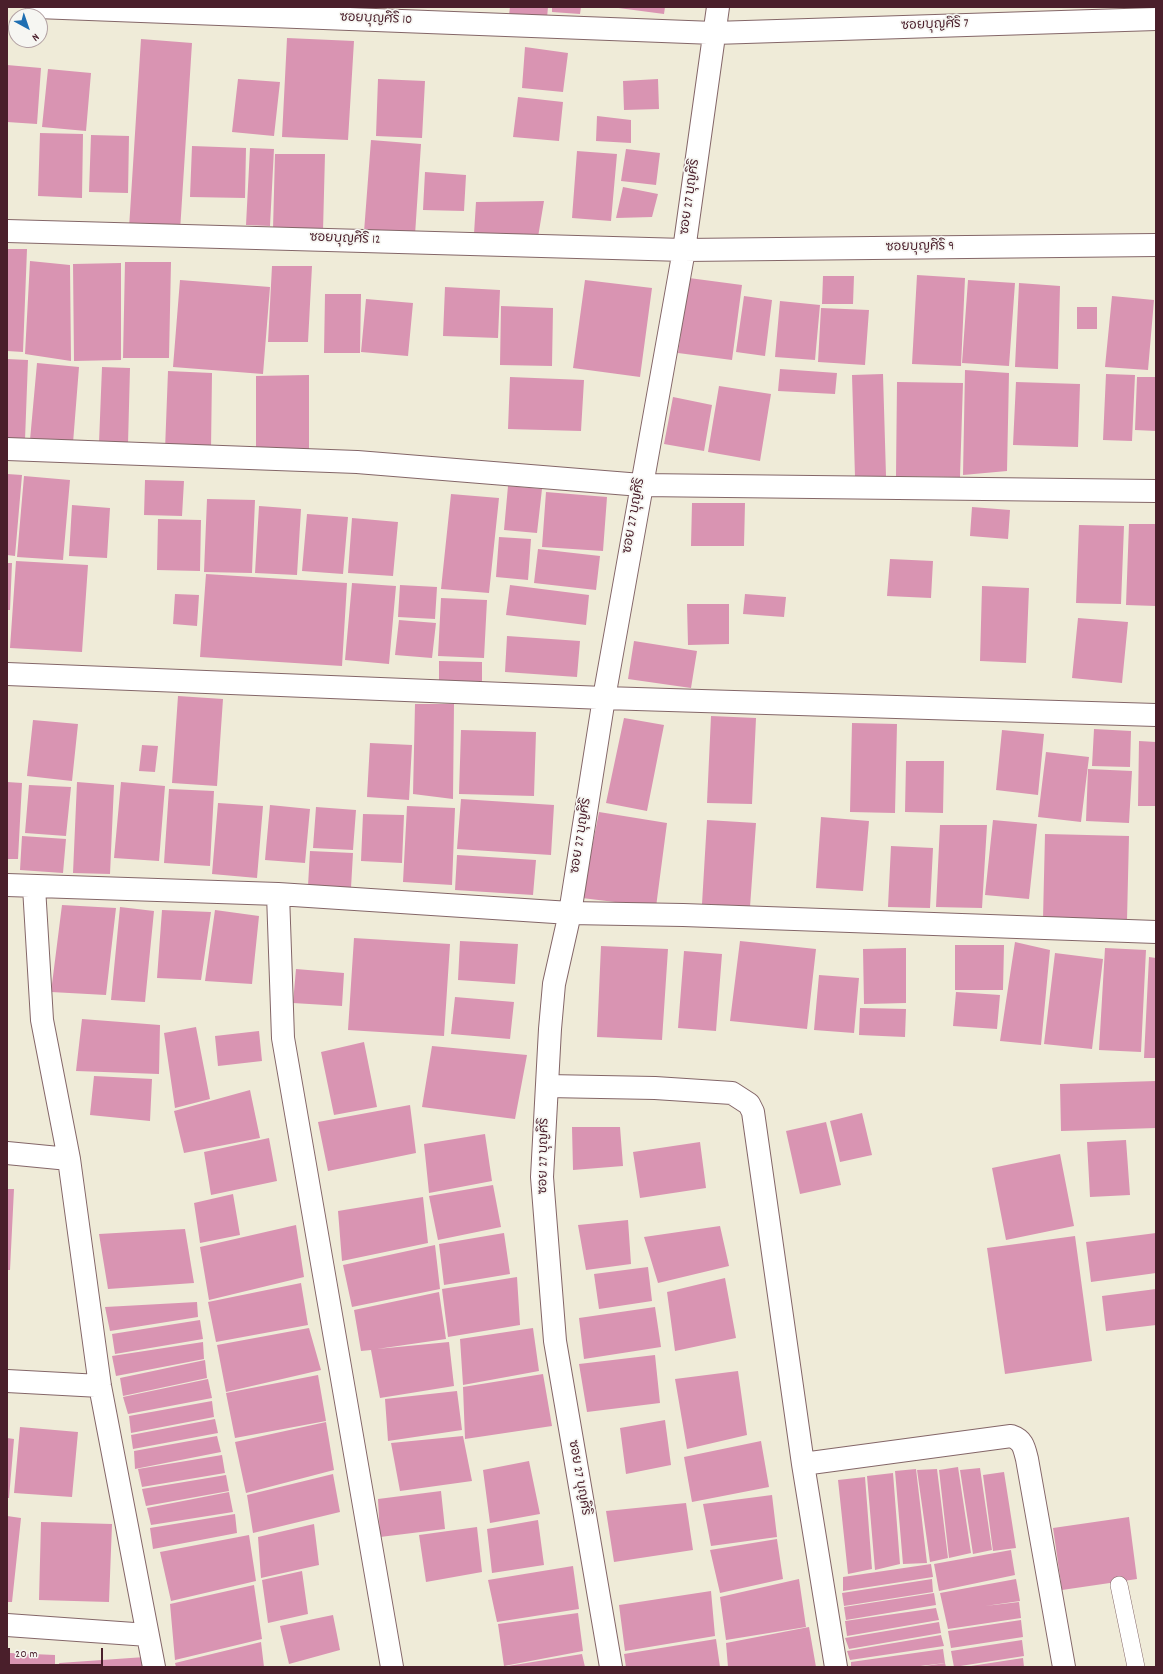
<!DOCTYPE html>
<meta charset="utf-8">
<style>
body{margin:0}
#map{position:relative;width:1163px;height:1674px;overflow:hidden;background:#efebd8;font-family:Dekko,sans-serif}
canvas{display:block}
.frame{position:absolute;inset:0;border:8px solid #4a1f2b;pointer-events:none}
.north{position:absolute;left:8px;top:8px;width:40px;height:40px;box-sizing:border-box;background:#f6f6f2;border:1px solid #b1a0a2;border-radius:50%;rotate:140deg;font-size:11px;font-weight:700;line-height:16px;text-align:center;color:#4a1f2b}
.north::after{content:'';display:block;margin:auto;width:14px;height:18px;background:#1f6fb2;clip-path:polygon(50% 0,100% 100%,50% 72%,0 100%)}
.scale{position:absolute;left:8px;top:1648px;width:95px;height:18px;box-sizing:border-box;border:2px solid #4a1f2b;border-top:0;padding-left:5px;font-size:12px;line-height:14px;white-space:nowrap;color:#4a1f2b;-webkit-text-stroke:3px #f6f6f2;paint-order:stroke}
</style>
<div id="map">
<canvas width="1163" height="1674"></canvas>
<div class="frame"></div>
<div class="north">N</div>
<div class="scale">20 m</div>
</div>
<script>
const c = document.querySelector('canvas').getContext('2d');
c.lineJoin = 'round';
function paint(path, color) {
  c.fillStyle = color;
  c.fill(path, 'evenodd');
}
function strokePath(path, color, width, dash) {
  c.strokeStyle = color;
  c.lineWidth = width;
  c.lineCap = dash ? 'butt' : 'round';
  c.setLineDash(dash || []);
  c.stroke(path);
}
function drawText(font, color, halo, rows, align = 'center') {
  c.font = font + ' Dekko,"Playpen Sans Thai",sans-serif';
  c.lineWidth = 3.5;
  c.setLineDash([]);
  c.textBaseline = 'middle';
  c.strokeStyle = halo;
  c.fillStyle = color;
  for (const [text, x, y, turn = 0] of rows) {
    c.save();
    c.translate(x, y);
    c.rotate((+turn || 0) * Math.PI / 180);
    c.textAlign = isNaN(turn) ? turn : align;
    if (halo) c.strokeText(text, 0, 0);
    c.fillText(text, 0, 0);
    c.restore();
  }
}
const building = new Path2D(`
 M510,7H548L547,18L509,15Z
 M552,7H581L580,14L552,12Z
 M611,7H665L664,14Z
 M287,38L354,41L348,140L282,137Z
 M141,39L192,43L180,231L129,228Z
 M525,47L568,53L563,92L522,88Z
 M7,65L41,68L37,124L7,122Z
 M48,69L91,73L86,131L42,127Z
 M238,79L280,82L274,136L232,132Z
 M378,79L425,81L422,138L376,136Z
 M658,79L659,109L624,110L623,81Z
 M518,97L563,102L559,141L513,137Z
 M597,116L631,120V143L596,141Z
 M40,133L83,134L82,198L38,196Z
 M91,135L129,136L128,193L89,192Z
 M371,140L421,144L415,235L364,232Z
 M192,146L246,148L245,198L190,197Z
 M250,148L274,149L270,226L246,225Z
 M626,149L660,153L656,185L621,181Z
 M577,151L617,154L611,221L572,218Z
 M275,154H325L323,231L273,229Z
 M425,172L466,175L464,211L423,210Z
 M623,187L658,194L652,217L616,218Z
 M544,201L538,237L474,234L476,202Z
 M7,249H27L23,352L7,351Z
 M30,261L70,265L71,361L25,354Z
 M125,262H171L169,358H123Z
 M121,263V360L74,361L73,264Z
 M272,266H312L308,342H268Z
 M917,275L965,278L961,366L912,364Z
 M823,276H854L853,304H822Z
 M689,278L742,285L732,360L678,353Z
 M180,280L270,287L263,374L173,367Z
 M585,280L652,288L640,377L573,368Z
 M968,280L1015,283L1009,366L962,363Z
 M1019,283L1060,286L1058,369L1015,367Z
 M445,287L500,290L498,338L443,336Z
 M325,294H361L360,353H324Z
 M744,296L772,300L765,356L736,352Z
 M1112,296L1154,300L1148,370L1105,367Z
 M366,299L413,303L408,356L361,352Z
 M780,301L820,305L815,360L775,357Z
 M501,306L553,308L552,366L500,365Z
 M1077,307H1097V329H1077Z
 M821,308L869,310L865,365L818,362Z
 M7,359L28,360L25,440L7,439Z
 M37,363L79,367L73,443L30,440Z
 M102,367L130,368L128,444L99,443Z
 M780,369L837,373L835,394L778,391Z
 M965,370L1009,373L1007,471L963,475Z
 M168,371L212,373L211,450H165Z
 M883,374L886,476L855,477L852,375Z
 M1106,374L1135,375L1132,441L1103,440Z
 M309,375V451H256V376Z
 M510,377L584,380L581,431L508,429Z
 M1137,377H1156V431L1135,430Z
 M897,382L963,383L960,477L896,476Z
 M1016,382L1080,384L1078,447L1013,445Z
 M719,386L771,394L760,461L708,452Z
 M673,397L712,405L704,451L664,444Z
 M7,474L22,475L15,556L7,555Z
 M24,476L70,480L63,560L17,557Z
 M145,480L184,481L182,516L144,515Z
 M508,486L542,489L537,533L504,530Z
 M546,492L607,497L603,551L542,547Z
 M451,494L499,498L489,593L441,589Z
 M207,499L255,500L252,573L204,572Z
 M692,503H745L744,546H691Z
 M72,505L110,508L107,558L69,556Z
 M259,506L301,509L297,575L255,573Z
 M972,507L1010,510L1008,539L970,536Z
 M307,514L348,517L343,574L302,571Z
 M352,518L398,522L393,576L348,573Z
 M158,519L201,520L200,571L157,570Z
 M1129,524H1156V606L1126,605Z
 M1079,525L1124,526L1121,604L1076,603Z
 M499,537L531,539L528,580L496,577Z
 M538,549L600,556L596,590L534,583Z
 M890,559L933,561L931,598L887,596Z
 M16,561L88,565L82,652L10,648Z
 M7,563H12L10,610H7Z
 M206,574L347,583L342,666L200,657Z
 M352,583L396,586L389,664L345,660Z
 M400,585L437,587L435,619L398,617Z
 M510,585L589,595L586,625L506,615Z
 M982,586L1029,588L1026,663L980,661Z
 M175,594L199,595L197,626L173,624Z
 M745,594L786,597L784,617L743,614Z
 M441,598L487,600L484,658L438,656Z
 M687,604H729V644L688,645Z
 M1078,618L1128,622L1122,683L1072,678Z
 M399,620L436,623L432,658L395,655Z
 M507,636L580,641L577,677L505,672Z
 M634,641L697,651L691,688L628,679Z
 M439,661L482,662V682L439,681Z
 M178,696L223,699L217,786L172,783Z
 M415,704H454L453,799L413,794Z
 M711,716L756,718L752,804L707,803Z
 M624,718L664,725L647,811L606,803Z
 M33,720L78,724L72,781L27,776Z
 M852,723L897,724L895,813L850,812Z
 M1094,729L1131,731L1130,767L1092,766Z
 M461,730L536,732L534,796L459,794Z
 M1002,730L1044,734L1038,795L996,790Z
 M1139,741L1156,742V806H1138Z
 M370,743L412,745L409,800L367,797Z
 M142,745L158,746L155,772L139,771Z
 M1046,752L1089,757L1081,822L1038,817Z
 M906,761H944L943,813L905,812Z
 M1088,769L1132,771L1129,823L1086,821Z
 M7,782L22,783L18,859H7Z
 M77,782L114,785L110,874L73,873Z
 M121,782L165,786L159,861L114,858Z
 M29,785L71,787L66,836L25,833Z
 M169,789L214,791L210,866L164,863Z
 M461,799L554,805L551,855L457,849Z
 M218,803L263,806L257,878L212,874Z
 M270,805L310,809L305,863L265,860Z
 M407,806L455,808L452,885L403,882Z
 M316,807L356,810L353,850L313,848Z
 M599,812L667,823L656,907L582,898Z
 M363,814L404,815L402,863L361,861Z
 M821,817L869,821L863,891L816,888Z
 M707,820L756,823L750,907L702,904Z
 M993,820L1037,824L1029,899L985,895Z
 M940,825H987L982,908L936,907Z
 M1045,834L1129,836L1127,920L1043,919Z
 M22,836L66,839L63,873L20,870Z
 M891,846L933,848L930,908L888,907Z
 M310,851L353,853L351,888L308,886Z
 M457,855L536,860L533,895L455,890Z
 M62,905L116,908L106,995L51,992Z
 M120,907L154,911L145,1002L111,1000Z
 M162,910L211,912L201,980L157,978Z
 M215,910L259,916L252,984L205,981Z
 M354,938L450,944L444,1036L348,1030Z
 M460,941L518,944L515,984L458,980Z
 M740,941L816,949L807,1029L730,1021Z
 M1015,942L1050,950L1041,1045L1000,1041Z
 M955,945H1004L1003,990H955Z
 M601,946L668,949L662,1040L597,1037Z
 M906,948V1003L864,1004L863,949Z
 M1105,948L1146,950L1141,1052L1099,1050Z
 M684,951L722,954L716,1031L678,1028Z
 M1055,953L1103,959L1092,1049L1044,1044Z
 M1149,957L1156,958V1058H1144Z
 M296,969L344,973L342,1006L293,1003Z
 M819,975L859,978L854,1033L814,1030Z
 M956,992L1000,995L997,1029L953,1026Z
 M455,997L514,1002L510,1039L451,1034Z
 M860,1008L906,1009L905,1037L859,1035Z
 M82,1019L160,1025L159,1074L76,1071Z
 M196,1027L210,1099L175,1108L164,1033Z
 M259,1031L262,1061L218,1066L215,1036Z
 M364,1042L377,1107L334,1115L321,1052Z
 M432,1046L527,1055L515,1119L422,1107Z
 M94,1076L152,1079L150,1121L90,1115Z
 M1156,1081V1128L1061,1131L1060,1084Z
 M250,1090L260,1138L184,1153L174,1111Z
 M410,1105L416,1153L328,1171L318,1122Z
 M862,1113L872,1155L840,1162L830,1121Z
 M826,1122L841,1185L800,1194L786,1131Z
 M572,1127H620L623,1166L573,1170Z
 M485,1134L492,1181L429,1193L424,1144Z
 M269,1138L277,1181L211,1195L204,1152Z
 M1126,1140L1130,1195L1090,1197L1087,1142Z
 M700,1142L706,1188L640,1198L633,1152Z
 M1060,1154L1074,1226L1006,1240L992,1168Z
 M493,1185L501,1227L438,1240L429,1196Z
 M7,1189H14L10,1270H7Z
 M233,1194L240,1235L200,1243L194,1203Z
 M423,1197L428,1243L342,1261L338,1211Z
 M628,1220L631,1264L586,1270L578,1225Z
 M296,1225L304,1277L209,1300L200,1247Z
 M720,1226L729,1266L658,1283L644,1237Z
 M185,1229L194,1283L108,1289L99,1234Z
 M504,1233L510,1274L444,1285L439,1244Z
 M1156,1233V1273L1091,1282L1086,1242Z
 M1075,1236L1092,1361L1005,1374L987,1248Z
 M435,1245L440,1289L352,1307L343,1265Z
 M648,1267L652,1301L599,1309L594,1274Z
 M517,1277L520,1325L448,1337L442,1289Z
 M725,1278L736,1338L675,1351L667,1292Z
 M301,1283L308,1325L216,1342L208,1302Z
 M1156,1289V1325L1106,1331L1102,1296Z
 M439,1292L446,1339L377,1349L449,1342L454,1386L380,1398L371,1350L361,1351L354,1310Z
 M197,1302L198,1317L110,1331L105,1307Z
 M655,1307L661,1347L584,1359L579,1318Z
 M200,1320L203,1339L115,1354L112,1334Z
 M309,1328L321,1370L226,1392L217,1345Z
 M533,1328L539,1371L463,1385L460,1339Z
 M203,1342L204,1359L116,1376L112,1356Z
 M655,1355L660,1403L587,1412L579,1364Z
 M205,1360L207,1378L123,1396L120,1378Z
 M738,1371L747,1435L687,1449L675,1379Z
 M543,1374L552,1426L465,1439L463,1387Z
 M318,1375L326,1421L235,1438L226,1393Z
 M208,1379L212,1398L128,1414L123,1397Z
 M457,1391L462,1430L388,1441L385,1399Z
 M212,1401L214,1417L131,1433L129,1416Z
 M215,1419L218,1433L133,1449L131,1435Z
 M665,1420L671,1465L626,1474L620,1428Z
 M326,1422L334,1470L246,1493L235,1442Z
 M20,1427L78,1432L72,1497L14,1493Z
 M217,1436L221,1452L135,1469L134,1451Z
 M463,1436L472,1481L400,1491L391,1443Z
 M7,1438L14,1439L9,1498H7Z
 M761,1441L769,1487L692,1502L684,1457Z
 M222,1455L225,1473L142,1487L138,1469Z
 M529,1461L540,1514L490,1523L483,1470Z
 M958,1467L971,1553L949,1558L939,1470Z
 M980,1468L992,1550L973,1554L960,1470Z
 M916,1469L927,1563L903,1564L895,1471Z
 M937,1469L948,1558L930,1562L917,1470Z
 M1004,1472L1016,1548L993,1551L983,1475Z
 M893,1473L900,1564L875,1570L867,1476Z
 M333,1474L340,1512L253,1533L247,1495Z
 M226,1475L229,1491L146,1506L142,1489Z
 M865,1477L872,1569L848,1574L838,1480Z
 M441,1491L445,1529L380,1537L378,1499Z
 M229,1492L233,1512L151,1525L147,1508Z
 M772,1495L777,1537L711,1546L703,1504Z
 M686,1503L693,1550L614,1562L606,1511Z
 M235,1514L237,1533L153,1549L150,1528Z
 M7,1516L21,1518L12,1602H7Z
 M1129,1517L1137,1579L1062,1590L1053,1528Z
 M538,1520L544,1565L492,1573L487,1529Z
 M41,1522L112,1524L109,1602L39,1600Z
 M314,1524L319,1565L261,1578L258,1537Z
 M477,1527L482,1572L426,1582L419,1535Z
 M249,1535L256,1581L171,1601L160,1552Z
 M777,1539L783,1579L720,1593L710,1550Z
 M1011,1550L1015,1575L939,1591L934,1564Z
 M931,1564L933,1577L843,1591V1577Z
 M573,1566L579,1609L497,1622L488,1580Z
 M302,1571L308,1614L268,1623L262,1580Z
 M799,1579L806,1627L726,1640L720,1597Z
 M932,1579L933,1592L844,1606L842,1593Z
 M1016,1579L1020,1601L985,1606L1019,1602L1021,1618L948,1629L940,1593Z
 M254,1585L262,1639L175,1660L170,1604Z
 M711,1591L715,1636L625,1651L619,1605Z
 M934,1593L936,1605L846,1620L844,1607Z
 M936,1608L939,1620L847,1636L845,1621Z
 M578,1613L583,1651L504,1666L498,1624Z
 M333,1615L340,1650L289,1664L280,1626Z
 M1021,1620L1023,1637L951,1648L948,1631Z
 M939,1622L941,1633L849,1649L845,1638Z
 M809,1627L816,1667H728L726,1643Z
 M941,1635L944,1646L850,1660L847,1651Z
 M716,1639L720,1667H626L624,1654Z
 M1022,1640L1024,1656L954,1667L951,1651Z
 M261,1642L264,1667H176L175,1663Z
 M943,1649L945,1663L912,1667H851V1662Z
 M10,1653L55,1655V1667H9Z
 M582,1654L585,1667H508V1666Z
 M145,1657V1667H60L59,1663Z
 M1023,1658L1024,1667H971V1666Z
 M945,1663L946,1667H925V1666Z`);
const service = new Path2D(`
 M1119,1585L1136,1667`);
const minor = new Path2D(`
 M37,7L714,33L1156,19
 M7,231L684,250L1156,245
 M7,449L357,462L641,485L1156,491
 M7,674L604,698L1156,715
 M7,885L278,894L570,913L683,915L1156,932
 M34,887L42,1020L69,1159L100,1386L154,1667
 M278,894L283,1038L392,1667
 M547,1086L655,1088L732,1093L749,1104L753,1112L803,1464L836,1667
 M7,1153L69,1159
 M7,1381L100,1386
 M803,1464L1011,1436C1023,1440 1024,1447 1027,1459L1064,1667
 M7,1625L148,1635
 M611,1667L555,1341L542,1177L550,1029L554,984L570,913L604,698L684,250L718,7`);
const streetNames = [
 ["ซอยบุญศิริ 10",376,20,2],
 ["ซอยบุญศิริ 7",935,26,-2],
 ["ซอย 27 บุญศิริ",691,197,-82],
 ["ซอยบุญศิริ 12",345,240,2],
 ["ซอยบุญศิริ 9",920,248,-1],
 ["ซอย 27 บุญศิริ",635,516,-80],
 ["ซอย 27 บุญศิริ",582,836,-81],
 ["ซอย 27 บุญศิริ",545,1156,-89],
 ["ซอย 27 บุญศิริ",578,1478,80]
];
paint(building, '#d994b2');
strokePath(service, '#846668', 18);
strokePath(minor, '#846668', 24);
strokePath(service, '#fff', 17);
strokePath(minor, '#fff', 22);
drawText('13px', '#4a1f2b', '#f6f6f2', streetNames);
</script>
